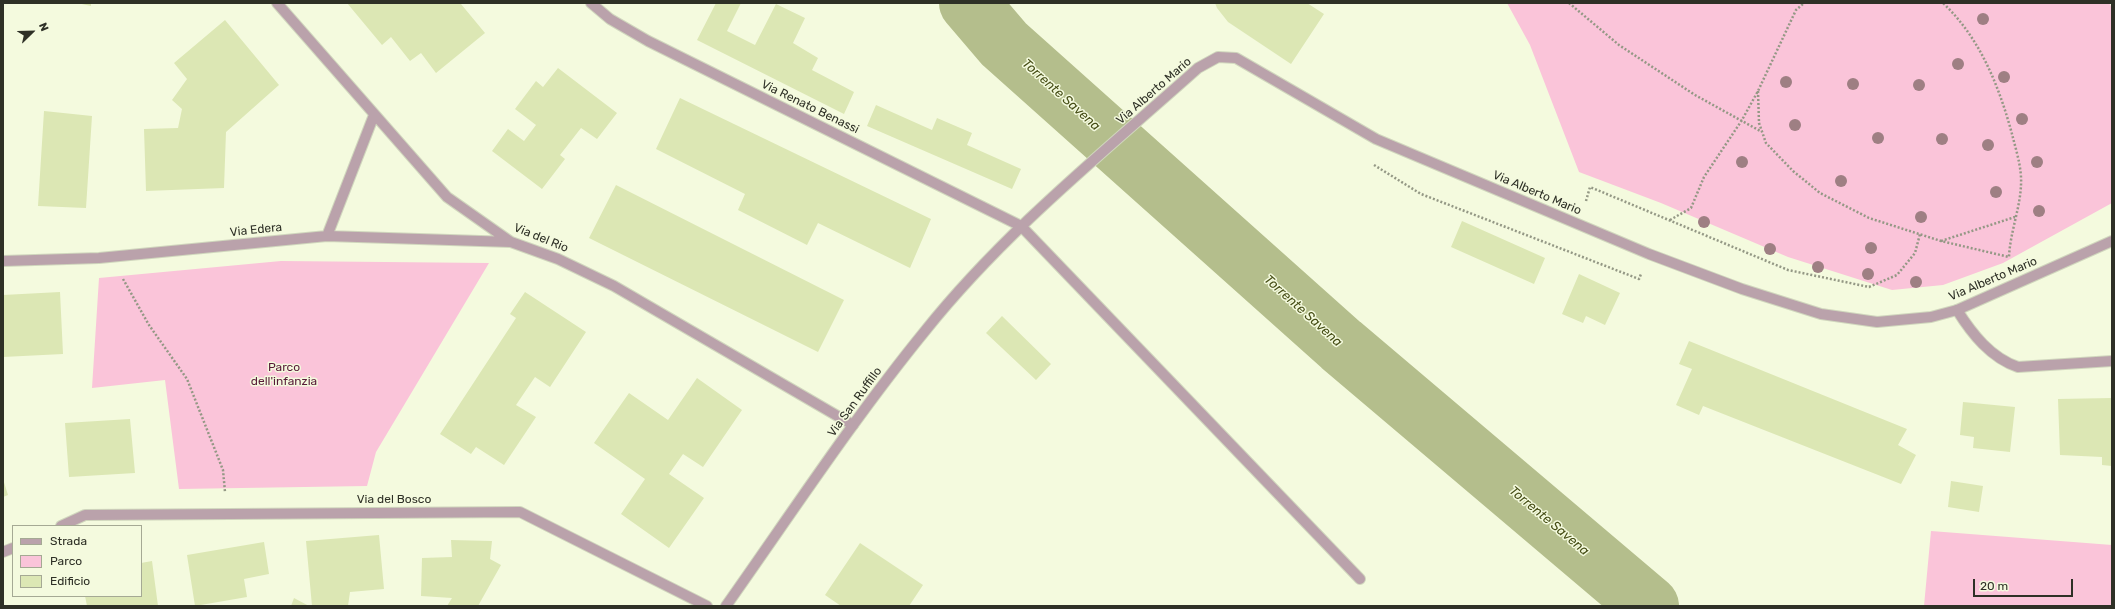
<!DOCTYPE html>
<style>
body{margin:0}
#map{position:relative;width:2115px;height:609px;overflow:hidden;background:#f4fade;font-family:Rubik,sans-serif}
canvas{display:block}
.frame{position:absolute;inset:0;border:4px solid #2e3026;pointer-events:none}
.legend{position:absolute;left:12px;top:525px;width:130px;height:72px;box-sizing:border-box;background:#f4fade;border:1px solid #a5a994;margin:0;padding:5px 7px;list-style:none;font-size:12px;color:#2e3026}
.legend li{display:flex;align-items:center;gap:8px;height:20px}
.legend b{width:20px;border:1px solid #a5a994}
.north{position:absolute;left:12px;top:12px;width:40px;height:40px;-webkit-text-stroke:3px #f4fade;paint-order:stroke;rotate:67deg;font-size:11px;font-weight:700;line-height:16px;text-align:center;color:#2e3026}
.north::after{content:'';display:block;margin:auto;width:14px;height:18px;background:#2e3026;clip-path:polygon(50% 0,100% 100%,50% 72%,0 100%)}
.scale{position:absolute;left:1973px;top:579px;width:100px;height:18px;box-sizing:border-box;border:2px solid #2e3026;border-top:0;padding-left:5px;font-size:12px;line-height:14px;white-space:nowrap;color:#2e3026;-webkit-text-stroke:3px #f4fade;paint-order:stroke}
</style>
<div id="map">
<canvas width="2115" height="609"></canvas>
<div class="frame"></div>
<ul class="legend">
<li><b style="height:5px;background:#baa2ab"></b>Strada</li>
<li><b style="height:11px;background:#fac4d9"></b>Parco</li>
<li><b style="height:11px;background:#dce7b4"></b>Edificio</li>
</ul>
<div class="north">N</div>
<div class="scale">20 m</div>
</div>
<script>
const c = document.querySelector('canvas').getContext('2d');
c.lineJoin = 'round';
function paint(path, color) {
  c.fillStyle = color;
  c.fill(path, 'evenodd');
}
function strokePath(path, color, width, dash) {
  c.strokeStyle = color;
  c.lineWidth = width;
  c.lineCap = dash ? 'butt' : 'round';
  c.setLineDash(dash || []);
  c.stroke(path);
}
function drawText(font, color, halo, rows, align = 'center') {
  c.font = font + ' Rubik,sans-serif';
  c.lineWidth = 3;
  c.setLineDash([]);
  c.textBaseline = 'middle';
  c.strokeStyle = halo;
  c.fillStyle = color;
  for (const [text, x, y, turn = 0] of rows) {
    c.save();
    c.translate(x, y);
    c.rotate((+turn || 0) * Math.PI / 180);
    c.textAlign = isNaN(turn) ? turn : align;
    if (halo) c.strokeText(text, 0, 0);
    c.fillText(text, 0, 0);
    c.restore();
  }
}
const green = new Path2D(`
 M1507,3H2109L2112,8V203L2003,263L1943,285L1892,290L1788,257L1661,203L1579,172L1530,45Z
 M281,261L489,263L376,452L367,486L179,489L165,380L92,388L99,278Z
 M1931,531L2112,545V606H1924Z`);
const river = new Path2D(`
 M969,3L1004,44L1341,345L1649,606`);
const building = new Path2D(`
 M77,3H91V6Z
 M347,3H463L461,4L485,33L436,73L421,53L410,61L391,37L382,45Z
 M716,3H741L727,31L755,45L776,4L805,18L793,43L818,58L812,70L854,92L844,114L697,40Z
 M1215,3H1307L1324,14L1291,64L1228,22L1217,8Z
 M225,20L279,85L226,132L224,188L146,191L144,129L178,128L182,109L172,100L187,79L174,63Z
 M558,68L617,113L597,139L581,128L560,155L565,159L542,189L492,151L508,129L524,141L536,125L515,109L536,81L543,87Z
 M680,98L931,219L910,268L818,223L807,245L738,210L745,194L656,149Z
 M876,105L932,130L937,118L972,133L967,145L1021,169L1012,189L867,126Z
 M44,111L92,116L86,208L38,206Z
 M616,185L844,300L818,352L589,238Z
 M1462,221L1545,258L1534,284L1451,247Z
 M1579,274L1620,293L1605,325L1586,316L1583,323L1562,314Z
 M60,292L63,354L3,357V295Z
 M525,292L586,332L550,387L535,377L516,405L536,417L504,465L476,447L471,454L440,434L516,318L510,314Z
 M1002,316L1051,364L1036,380L986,333Z
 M1689,341L1907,429L1898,445L1916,455L1901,484L1703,406L1699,415L1676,405L1692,369L1679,364Z
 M697,378L742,410L703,467L683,454L669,474L704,498L669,548L621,514L645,479L594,443L629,393L668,420Z
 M2112,398V466L2102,465V457L2060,455L2058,399Z
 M1963,402L2015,407L2010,452L1973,448L1974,437L1960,435Z
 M130,419L135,473L69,477L65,423Z
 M3,479L8,495L3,497Z
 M1951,481L1983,486L1979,512L1948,507Z
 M379,535L384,589L350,592L348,606H312L306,541Z
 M451,540L492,541L490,559L501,565L478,606H447L452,598L421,596L422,558L452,557Z
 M264,542L269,574L244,579L247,597L195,606L187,555Z
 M860,543L923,585L909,606H841L825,595Z
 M152,561L158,606H87L85,596H141V563Z
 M294,598L309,606H291Z`);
const path = new Path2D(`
 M1569,3L1619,45L1695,95L1762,132
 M1758,91L1759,123L1766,143L1793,171L1820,193L1869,218L1941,241L2009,257C2010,233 2020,209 2021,185C2022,168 2016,150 2012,134C1999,86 1980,38 1943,3
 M1374,165L1421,194L1639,279L1641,274
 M1586,201L1590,187L1788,270L1869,287L1897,275L1915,253L1920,234
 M1670,220L1691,208L1704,177L1742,120L1758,91L1796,10L1804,3
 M1941,241L2015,217
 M123,279L149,325L187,379L223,470L225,492`);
const service = new Path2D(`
 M1021,226L1360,579
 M1957,310C1972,334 1991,358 2018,367L2112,361`);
const minor = new Path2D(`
 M277,3L447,197L511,242L558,259L614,286L853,425
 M591,3L610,19L648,41L1021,226
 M327,236L374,115
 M3,261L99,258L327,236L511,242
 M61,526L85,515L520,512L707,606
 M3,552L13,548`);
const tertiary = new Path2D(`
 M726,606C791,514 854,418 925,331C1004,232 1104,152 1198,68L1218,57L1236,58L1376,139L1649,254L1742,289L1821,314L1877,322L1931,317L1957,310L2112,241`);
const trees = [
 [1983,19],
 [1958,64],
 [2004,77],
 [1786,82],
 [1853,84],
 [1919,85],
 [2022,119],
 [1795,125],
 [1878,138],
 [1942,139],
 [1988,145],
 [1742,162],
 [2037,162],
 [1841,181],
 [1996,192],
 [2039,211],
 [1921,217],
 [1704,222],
 [1871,248],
 [1770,249],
 [1818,267],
 [1868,274],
 [1916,282]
];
const streetNames = [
 ["Via Alberto Mario",1154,91,-41],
 ["Via Renato Benassi",810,107,26],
 ["Via Alberto Mario",1537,193,23],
 ["Via Edera",256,230,-6],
 ["Via del Rio",541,238,22],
 ["Via Alberto Mario",1993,279,-23],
 ["Via San Ruffillo",855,402,-54],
 ["Via del Bosco",394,500]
];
const parkNames = [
 ["Parco",284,368],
 ["dell'infanzia",284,382]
];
const waterNames = [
 ["Torrente Savena",1061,95,42],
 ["Torrente Savena",1303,311,42],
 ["Torrente Savena",1549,521,40]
];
paint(green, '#fac4d9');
strokePath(river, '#b4be8c', 60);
paint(building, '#dce7b4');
strokePath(service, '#d0d6bd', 12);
strokePath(minor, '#d0d6bd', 12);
strokePath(tertiary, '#d0d6bd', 12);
strokePath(path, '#949885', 2.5, [2, 2]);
strokePath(service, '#baa2ab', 10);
strokePath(minor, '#baa2ab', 10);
strokePath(tertiary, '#baa2ab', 10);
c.fillStyle = '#9e7f83';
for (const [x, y] of trees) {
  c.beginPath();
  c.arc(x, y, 6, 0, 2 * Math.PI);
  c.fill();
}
drawText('12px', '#2e3026', '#f4fade', streetNames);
drawText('12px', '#581a38', '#f4fade', parkNames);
drawText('italic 13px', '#454d15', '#f4fade', waterNames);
</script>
